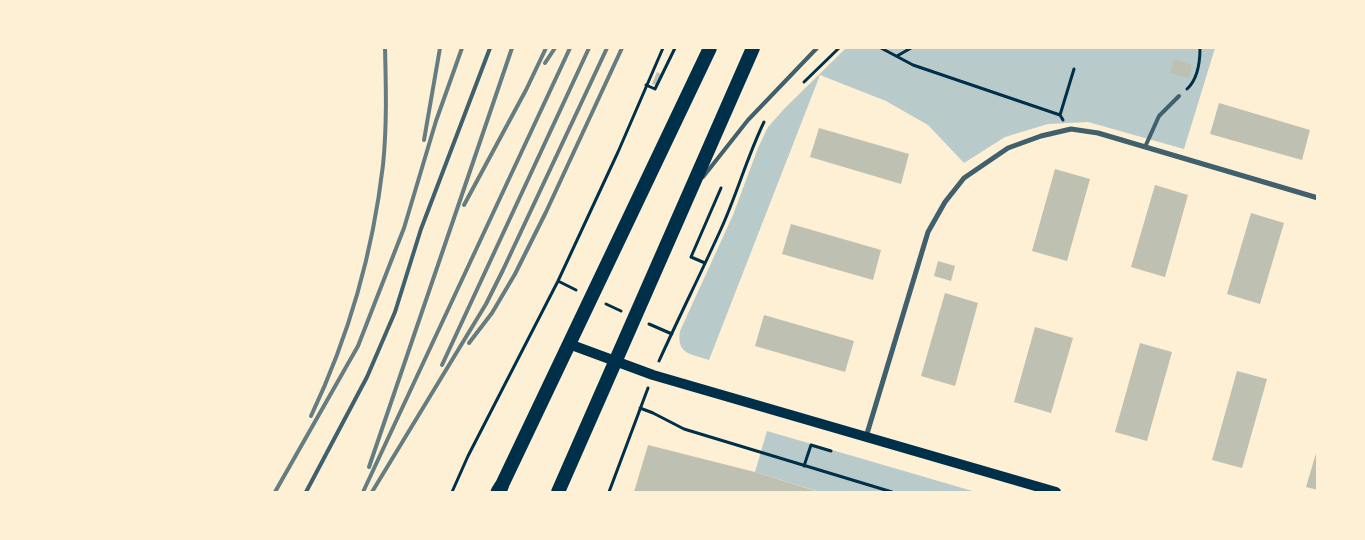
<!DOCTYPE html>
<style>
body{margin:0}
#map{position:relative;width:1365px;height:540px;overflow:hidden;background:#fdf0d5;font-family:"Open Sans",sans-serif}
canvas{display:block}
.frame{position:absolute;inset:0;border:49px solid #fdf0d5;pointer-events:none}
</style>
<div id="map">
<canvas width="1365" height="540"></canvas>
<div class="frame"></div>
</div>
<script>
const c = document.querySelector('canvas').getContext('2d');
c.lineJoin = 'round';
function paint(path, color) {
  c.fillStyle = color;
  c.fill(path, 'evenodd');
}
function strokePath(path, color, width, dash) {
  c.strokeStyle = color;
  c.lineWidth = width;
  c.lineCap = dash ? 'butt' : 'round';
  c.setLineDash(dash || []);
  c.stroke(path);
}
const green = new Path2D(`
 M846,48H1215L1184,149L1088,122L1048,124L1005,137L964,163L928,125L886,101L820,75L709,360C691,354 676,354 680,331L733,215L758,148L768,127L784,109Z
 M767,431L976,492H820L755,472Z`);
const building = new Path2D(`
 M1174,59L1192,65L1189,78L1170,73Z
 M657,72L661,74L656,85L652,84Z
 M1219,103L1310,130L1302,160L1210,134Z
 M819,128L909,154L901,184L810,157Z
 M1055,169L1090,179L1067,261L1032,251Z
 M1155,185L1188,195L1165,277L1131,267Z
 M1251,213L1284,223L1260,304L1227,294Z
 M791,224L881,250L873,280L782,254Z
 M938,261L955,266L951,281L934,276Z
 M945,293L978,303L955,386L921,376Z
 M764,315L854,341L845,372L755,346Z
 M1035,327L1073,338L1051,413L1014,402Z
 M1140,343L1172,352L1147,441L1115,432Z
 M1237,371L1267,379L1242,468L1212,460Z
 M648,445L755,472L819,492H634Z
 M1317,450L1318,451V490L1306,487Z`);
const path = new Path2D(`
 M881,48L913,65L1060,115L1063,120
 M897,56L911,48
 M804,82L839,48
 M646,85L655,89L675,48
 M1187,89C1198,79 1200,61 1200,48
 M1060,115L1074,69
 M705,263L691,257L721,188
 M558,281L576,290
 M606,304L621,311
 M649,324L672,334
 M659,361C679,317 701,273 721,229C737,194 747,157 764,122
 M640,408L653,413L684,429L892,492
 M804,466L811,445L831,451
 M452,492L468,456L558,281L618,152L663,48
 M609,492L648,388`);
const service = new Path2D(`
 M1145,147L1159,116L1179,96
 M703,177L748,120L817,48
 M306,492L367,377L395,312L421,229L490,48`);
const minor = new Path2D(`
 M866,437L928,232L945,202L964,178L1008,148L1041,136L1071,129L1098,133L1318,198`);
const secondary = new Path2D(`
 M569,344L653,375L1056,492`);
const trunk = new Path2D(`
 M501,487L710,48
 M558,492L753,48`);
const motorway = new Path2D(`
 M498,492L501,487`);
const rail = new Path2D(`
 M545,63L555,48
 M424,140L440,48
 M464,205L526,90L546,48
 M469,343L492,313L515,274L546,212L622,48
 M442,365L589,48
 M311,416C348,338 373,251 383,165C387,126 386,87 385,48
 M369,467L512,48
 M275,492L358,346L404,228L436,121L462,48
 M363,492L570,48
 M372,492L486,304L503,270L607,48`);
paint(green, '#b9caca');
paint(building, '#bec0b2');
strokePath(path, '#003049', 3);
strokePath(service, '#3f606c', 4);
strokePath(minor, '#3f606c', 5);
strokePath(secondary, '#003049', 10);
strokePath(trunk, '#003049', 14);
strokePath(motorway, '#003049', 15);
strokePath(rail, '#657d81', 4);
</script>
